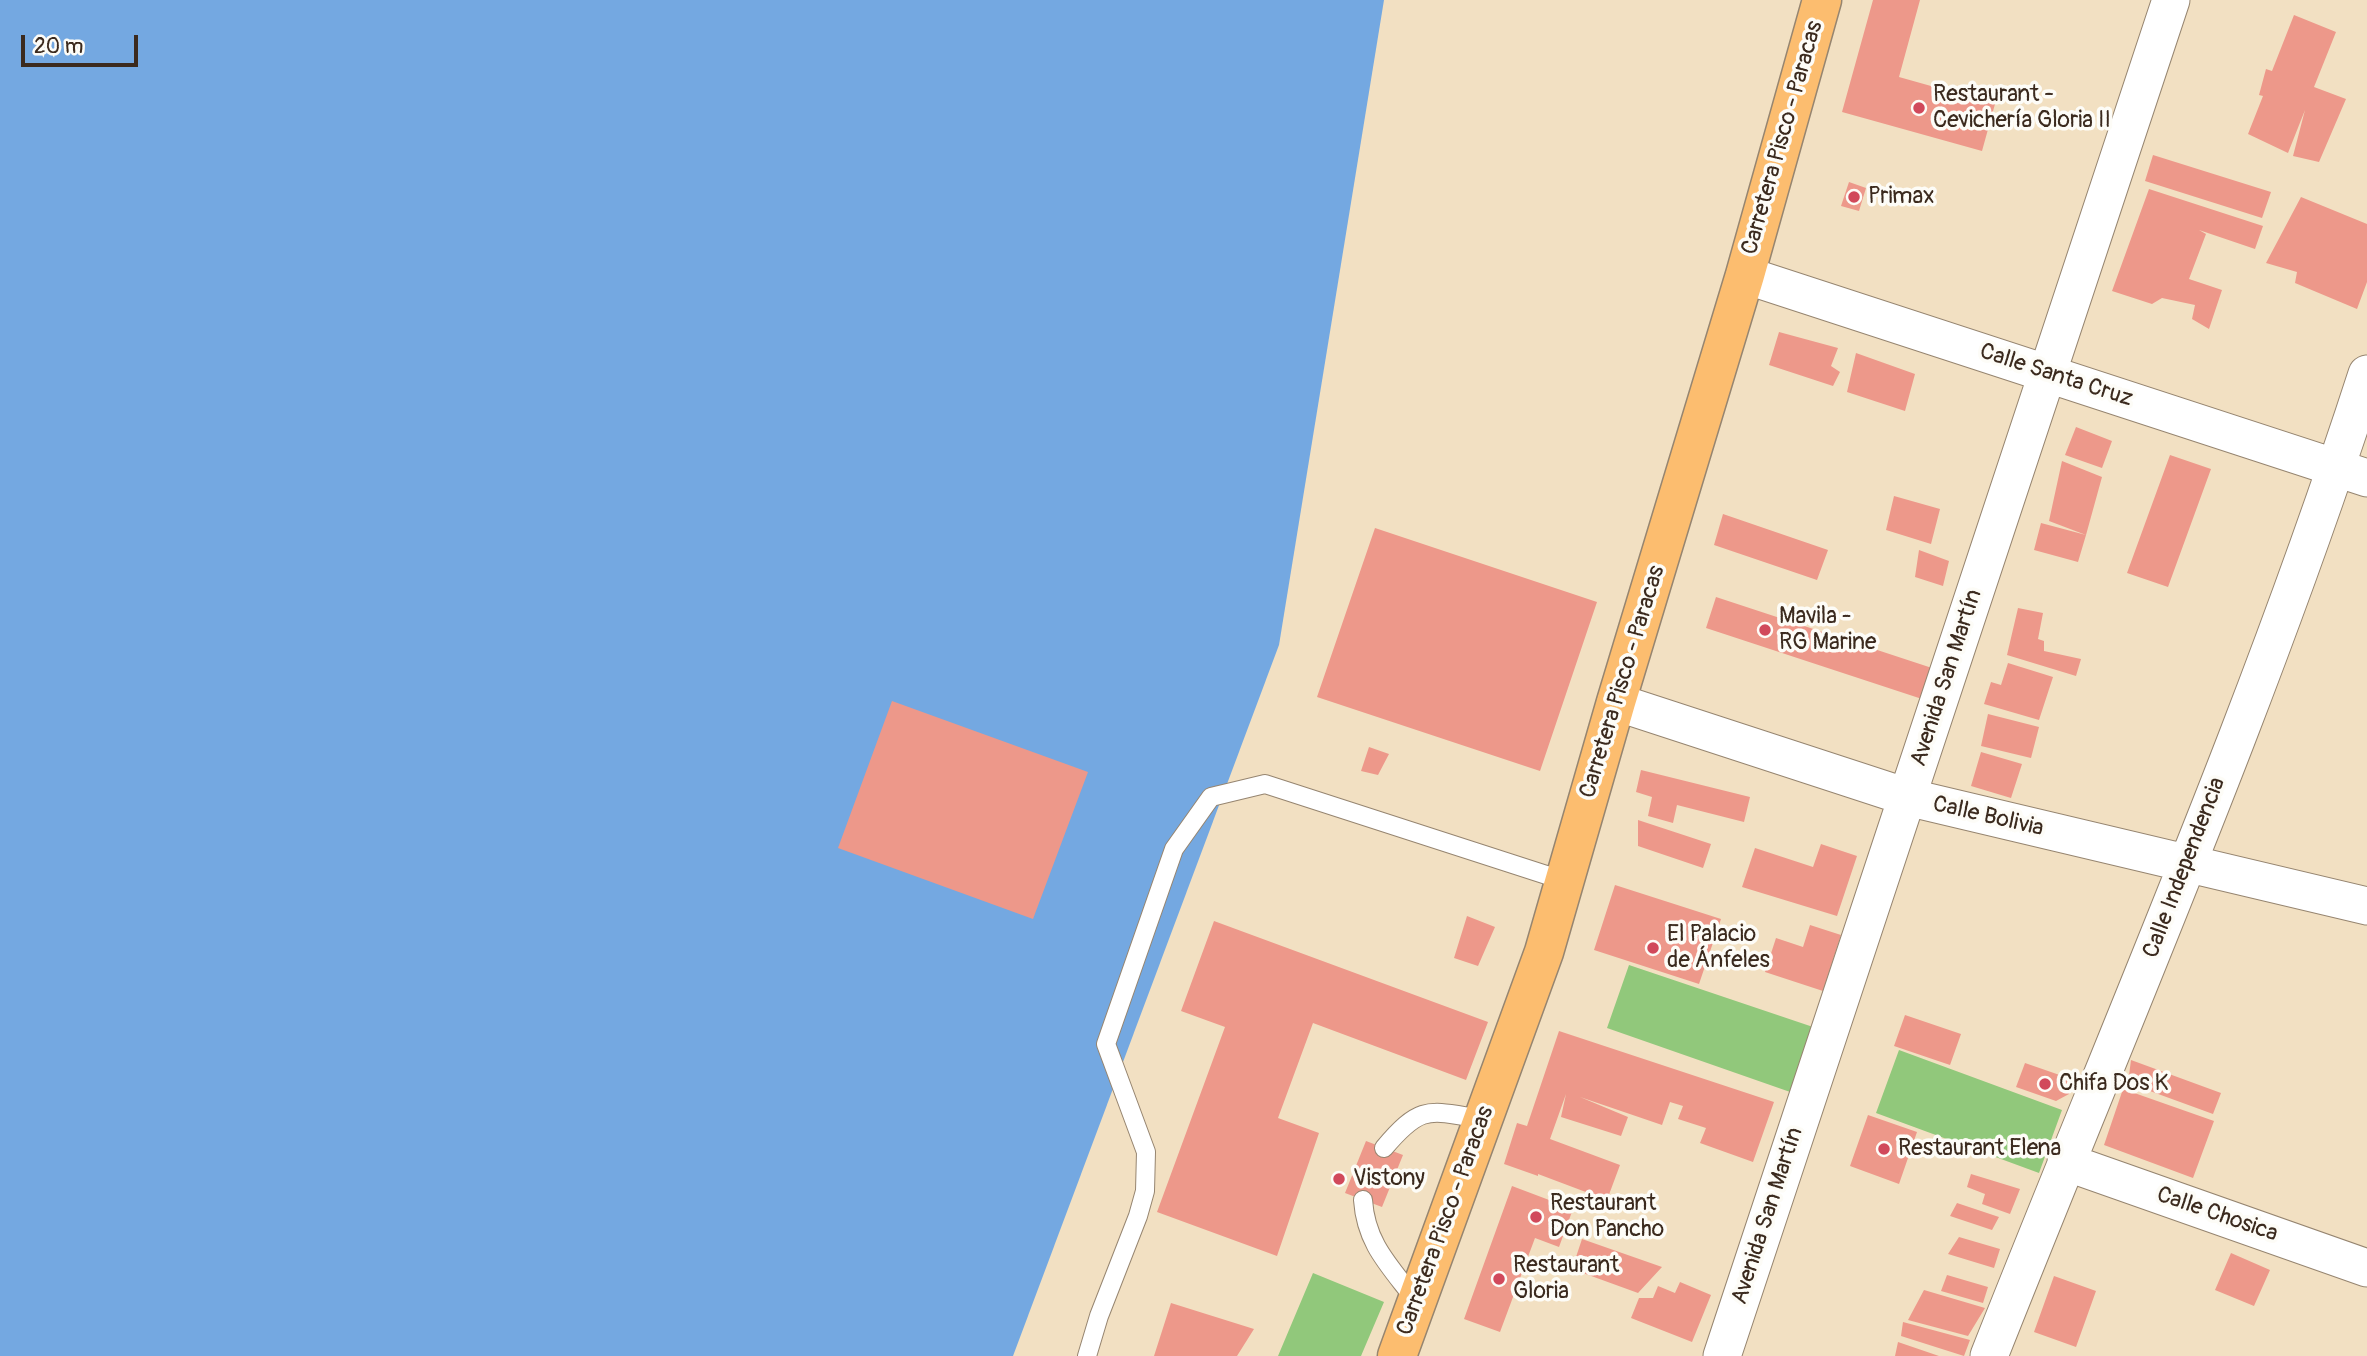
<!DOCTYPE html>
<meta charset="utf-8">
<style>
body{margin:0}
#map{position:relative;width:2367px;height:1356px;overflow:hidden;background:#f2e0c2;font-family:Pangolin,sans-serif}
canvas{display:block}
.scale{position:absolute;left:21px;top:35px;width:117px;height:32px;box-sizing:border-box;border:4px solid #3b2a1e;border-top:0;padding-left:9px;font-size:21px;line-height:24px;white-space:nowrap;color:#3b2a1e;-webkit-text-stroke:5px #fdfcf7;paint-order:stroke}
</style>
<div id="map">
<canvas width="2367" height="1356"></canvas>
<div class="scale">20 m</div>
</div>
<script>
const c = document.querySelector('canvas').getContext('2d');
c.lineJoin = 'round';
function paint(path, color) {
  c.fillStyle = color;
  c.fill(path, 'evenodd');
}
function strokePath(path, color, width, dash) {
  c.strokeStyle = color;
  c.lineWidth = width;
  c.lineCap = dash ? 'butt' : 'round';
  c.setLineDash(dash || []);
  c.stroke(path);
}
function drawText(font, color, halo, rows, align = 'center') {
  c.font = font + ' Pangolin,sans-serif';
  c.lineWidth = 7;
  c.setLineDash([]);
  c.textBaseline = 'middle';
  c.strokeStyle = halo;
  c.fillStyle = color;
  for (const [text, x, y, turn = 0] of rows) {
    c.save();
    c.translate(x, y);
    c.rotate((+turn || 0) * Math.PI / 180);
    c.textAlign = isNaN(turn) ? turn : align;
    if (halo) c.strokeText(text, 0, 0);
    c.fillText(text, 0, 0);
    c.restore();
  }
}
const green = new Path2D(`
 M1629,965L1816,1028L1793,1093L1607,1028Z
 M1899,1050L2062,1110L2039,1173L1876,1113Z
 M1313,1273L1384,1302L1361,1356H1278Z`);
const water = new Path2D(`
 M0,0H1384L1279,645L1013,1356H0Z`);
const building = new Path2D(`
 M1873,0H1920L1899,77L1995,104L1982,151L1842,112Z
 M2294,15L2336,32L2314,87L2346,99L2319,162L2293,156L2305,110L2288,153L2248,134L2263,96L2259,95L2266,69L2272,71Z
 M2153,155L2271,192L2262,218L2145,181Z
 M1849,182L1866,188L1859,211L1841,206Z
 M2149,189L2263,226L2255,249L2199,230L2206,234L2189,279L2222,290L2209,329L2192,319L2195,305L2162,298L2152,304L2112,291Z
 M2301,197L2367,224V282L2357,309L2295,283L2297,272L2266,263Z
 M1779,332L1838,348L1831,366L1840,372L1833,386L1769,365Z
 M1856,353L1915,374L1905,411L1847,392Z
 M2076,427L2112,441L2102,468L2065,455Z
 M2170,455L2211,469L2168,587L2127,573Z
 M2062,461L2102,477L2086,535L2049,521Z
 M1894,496L1940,509L1931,544L1886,530Z
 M1723,514L1828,550L1817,580L1714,545Z
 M2041,523L2086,535L2078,562L2034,550Z
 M1375,528L1597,602L1540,771L1317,697Z
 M1919,550L1949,561L1943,586L1915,577Z
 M1716,597L1932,668L1922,699L1706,628Z
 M2018,608L2043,613L2038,639L2044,641V651L2081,659L2076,676L2007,655Z
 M2008,663L2053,677L2039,720L1984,704L1991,682L2001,685Z
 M892,701L1088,772L1033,919L838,848Z
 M1988,714L2039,727L2031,758L1981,746Z
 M1369,747L1389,754L1378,775L1361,771Z
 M1981,752L2022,764L2011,798L1971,786Z
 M1641,770L1750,797L1744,822L1677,805L1673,823L1648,816L1652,797L1636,792Z
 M1638,820L1711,844L1703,868L1638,846Z
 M1821,844L1857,856L1837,916L1742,887L1755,848L1813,867Z
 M1615,885L1721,919L1699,984L1594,950Z
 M1467,916L1495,927L1478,966L1454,958Z
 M1214,921L1488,1022L1466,1080L1313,1023L1278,1118L1319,1133L1277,1256L1157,1212L1225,1027L1181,1011Z
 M1810,925L1841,935L1823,991L1765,972L1776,938L1803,947Z
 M1905,1015L1961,1034L1950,1065L1894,1046Z
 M1559,1031L1774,1102L1753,1162L1700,1143L1706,1128L1678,1119L1683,1106L1670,1102L1662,1125L1580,1097L1628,1117L1621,1136L1561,1117L1566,1094L1550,1139L1620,1165L1607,1200L1538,1174V1176L1504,1164L1517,1123L1527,1126Z
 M2131,1060L2221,1093L2213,1114L2128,1083Z
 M2025,1063L2074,1080L2069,1094L2056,1101L2016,1087Z
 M2123,1089L2214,1121L2193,1178L2104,1145Z
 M1868,1115L1917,1132L1899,1184L1850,1166Z
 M1366,1141L1403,1155L1382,1207L1345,1193Z
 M1971,1174L2020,1189L2010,1214L1982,1204L1985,1194L1967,1187Z
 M1512,1186L1573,1209L1559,1247L1535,1238L1500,1332L1464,1319Z
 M1957,1203L1999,1217L1992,1230L1950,1216Z
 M1959,1237L2000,1249L1994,1268L1948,1254Z
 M1582,1239L1662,1267L1638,1293L1572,1269Z
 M2231,1253L2270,1270L2254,1306L2215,1290Z
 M1947,1275L1988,1287L1983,1303L1941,1291Z
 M2054,1276L2096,1291L2076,1347L2034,1332Z
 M1680,1282L1711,1295L1692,1342L1631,1318L1639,1298H1653L1658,1286L1675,1293Z
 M1924,1290L1985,1308L1968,1336L1908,1320Z
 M1171,1303L1254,1329L1237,1356H1154Z
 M1903,1322L1970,1340L1964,1356L1901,1336Z
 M1898,1342L1939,1356H1895Z`);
const service = new Path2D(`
 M1384,1148C1422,1103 1429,1111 1483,1119
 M1363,1200C1366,1245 1391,1267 1417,1302
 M1087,1356L1099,1316L1138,1216L1145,1191L1146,1152L1106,1044L1174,849L1211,797L1265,784L1565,881`);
const minor = new Path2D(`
 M1745,275L2367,478
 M1616,702L1907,797L2367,906
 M2066,1162L2367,1268
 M1722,1356L2171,0
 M1989,1356C2118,1030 2259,708 2367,374`);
const primary = new Path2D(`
 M1397,1356L1544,952L1616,702L1745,275L1822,0`);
const markers = [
 [1919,108,7,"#d1495b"],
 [1854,197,7,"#d1495b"],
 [1765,630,7,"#d1495b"],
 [1653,948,7,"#d1495b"],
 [2045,1084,7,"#d1495b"],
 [1884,1149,7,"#d1495b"],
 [1339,1179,7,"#d1495b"],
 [1536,1217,7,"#d1495b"],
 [1499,1279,7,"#d1495b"]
];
const poiNames = [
 ["Restaurant -",1933,95],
 ["Cevichería Gloria II",1933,121],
 ["Primax",1868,197],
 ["Mavila -",1779,617],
 ["RG Marine",1779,643],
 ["El Palacio",1667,935],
 ["de Ánfeles",1667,961],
 ["Chifa Dos K",2059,1084],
 ["Restaurant Elena",1898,1149],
 ["Vistony",1353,1179],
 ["Restaurant",1550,1204],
 ["Don Pancho",1550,1230],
 ["Restaurant",1513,1266],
 ["Gloria",1513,1292]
];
const streetNames = [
 ["Carretera Pisco - Paracas",1783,138,-74],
 ["Calle Santa Cruz",2056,376,18],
 ["Avenida San Martín",1947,678,-72],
 ["Carretera Pisco - Paracas",1623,682,-73],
 ["Calle Bolivia",1988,817,13],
 ["Calle Independencia",2185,868,-69],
 ["Calle Chosica",2217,1215,19],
 ["Avenida San Martín",1768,1216,-72],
 ["Carretera Pisco - Paracas",1446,1221,-70]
];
paint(green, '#91c87b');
paint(water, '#74a8e1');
paint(building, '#ed988a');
strokePath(service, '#968570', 20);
strokePath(minor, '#968570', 39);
strokePath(primary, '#968570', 41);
strokePath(service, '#fff', 18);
strokePath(minor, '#fff', 37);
strokePath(primary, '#fcbd6f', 38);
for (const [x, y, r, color] of markers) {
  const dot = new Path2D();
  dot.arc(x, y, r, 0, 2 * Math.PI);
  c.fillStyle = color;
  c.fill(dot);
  strokePath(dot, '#fdfcf7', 2.5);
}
drawText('23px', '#3b2a1e', '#fdfcf7', poiNames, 'left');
drawText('23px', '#3b2a1e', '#fdfcf7', streetNames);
</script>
